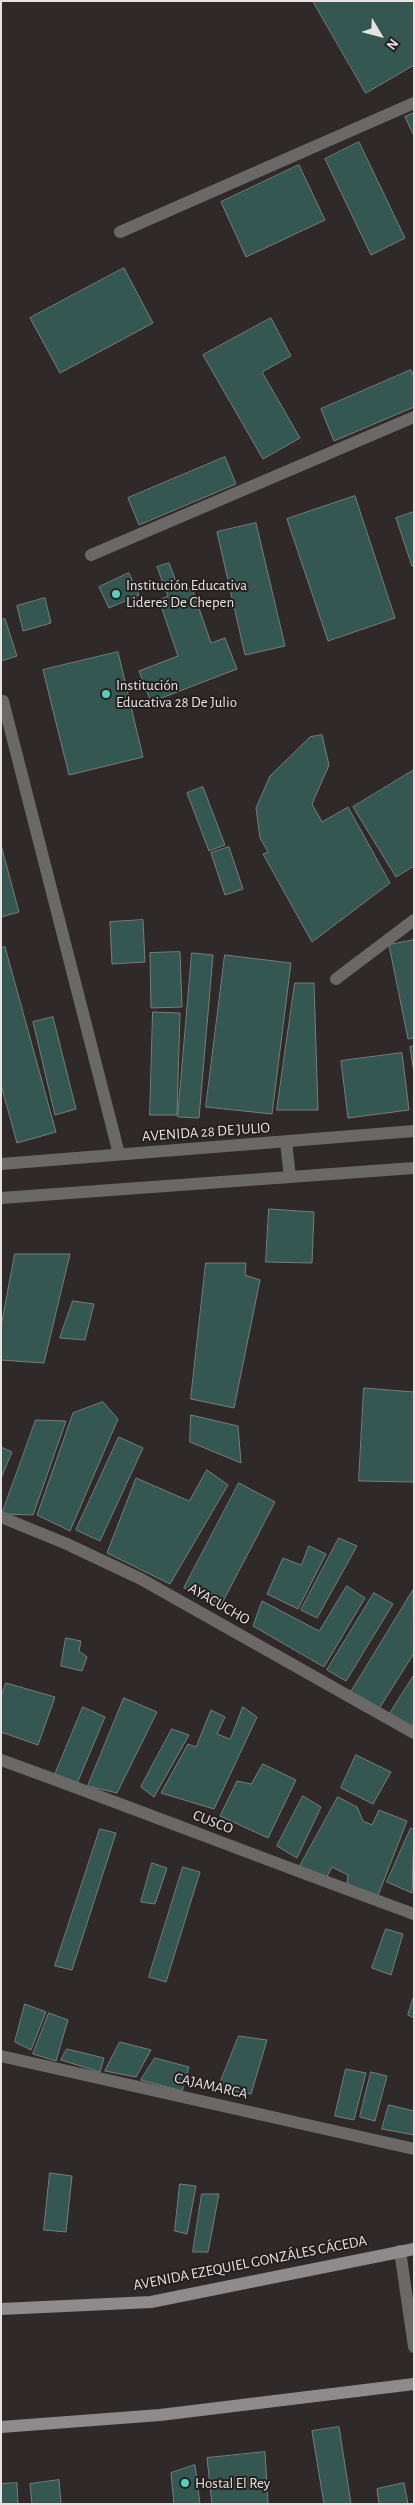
<!DOCTYPE html>
<meta charset="utf-8">
<style>
body{margin:0}
#map{position:relative;width:415px;height:2505px;overflow:hidden;background:#2f2929;font-family:"Alegreya Sans",sans-serif}
canvas{display:block}
.frame{position:absolute;inset:0;border:2px solid #e6e2e2;pointer-events:none}
.north{position:absolute;left:355px;top:10px;width:50px;height:50px;-webkit-text-stroke:4px #251f1f;paint-order:stroke;rotate:127deg;font-size:14px;font-weight:700;line-height:20px;text-align:center;color:#e6e2e2}
.north::after{content:'';display:block;margin:auto;width:18px;height:22px;background:#e6e2e2;clip-path:polygon(50% 0,100% 100%,50% 72%,0 100%)}
</style>
<div id="map">
<canvas width="415" height="2505"></canvas>
<div class="frame"></div>
<div class="north">N</div>
</div>
<script>
const c = document.querySelector('canvas').getContext('2d');
c.lineJoin = 'round';
function paint(path, color) {
  c.fillStyle = color;
  c.fill(path, 'evenodd');
}
function strokePath(path, color, width, dash) {
  c.strokeStyle = color;
  c.lineWidth = width;
  c.lineCap = dash ? 'butt' : 'round';
  c.setLineDash(dash || []);
  c.stroke(path);
}
function drawText(font, color, halo, rows, align = 'center') {
  c.font = font + ' "Alegreya Sans",sans-serif';
  c.lineWidth = 4;
  c.setLineDash([]);
  c.textBaseline = 'middle';
  c.strokeStyle = halo;
  c.fillStyle = color;
  for (const [text, x, y, turn = 0] of rows) {
    c.save();
    c.translate(x, y);
    c.rotate((+turn || 0) * Math.PI / 180);
    c.textAlign = isNaN(turn) ? turn : align;
    if (halo) c.strokeText(text, 0, 0);
    c.fillText(text, 0, 0);
    c.restore();
  }
}
const building = new Path2D(`
 M313,1H414V65L366,93Z
 M414,113V136L405,117Z
 M359,142L405,238L371,255L325,159Z
 M299,165L325,220L246,257L221,202Z
 M124,268L153,323L60,373L30,318Z
 M271,318L291,356L262,372L300,438L263,459L203,355Z
 M411,370L414,377V407L334,441L321,409Z
 M225,457L236,484L139,525L128,498Z
 M355,496L395,618L328,641L287,519Z
 M414,512V566H412L396,518Z
 M256,523L285,646L245,655L217,532Z
 M169,563L180,592L192,588L211,643L225,638L237,669L151,702L139,671L178,656L159,600L168,596L157,567Z
 M129,573L139,595L109,608L99,587Z
 M45,598L51,623L23,631L17,606Z
 M5,619L17,656L1,661V620Z
 M118,652L143,757L69,775L43,670Z
 M322,735L329,765L312,804L322,822L348,807L390,883L312,942L263,854L268,852L260,838L256,808L270,776L310,737Z
 M414,770V866L396,877L353,807Z
 M203,787L225,845L209,851L187,793Z
 M1,845L19,912L1,917Z
 M229,847L243,889L225,895L211,853Z
 M143,920L145,962L112,964L110,922Z
 M414,940V1038L408,1039L389,945Z
 M5,947L56,1132L17,1143L1,1085V948Z
 M180,952L182,1007L151,1008L150,953Z
 M192,953L213,955L199,1118L178,1117Z
 M225,955L291,963L272,1114L206,1107Z
 M295,983H314L318,1110H277Z
 M153,1012L180,1013L177,1115H150Z
 M53,1017L76,1109L55,1115L33,1022Z
 M414,1046V1073L410,1047Z
 M402,1053L409,1110L348,1118L341,1061Z
 M269,1209L314,1212L312,1263L266,1262Z
 M15,1254H70L44,1363L1,1360V1327Z
 M206,1263H246L245,1275L260,1280L234,1408L191,1399Z
 M73,1301L94,1304L85,1340L60,1338Z
 M364,1388L414,1392V1482L359,1481Z
 M103,1402L118,1419L70,1531L37,1515L73,1413Z
 M191,1415L238,1426L241,1463L190,1442Z
 M36,1420L66,1421L33,1515L2,1514Z
 M119,1437L143,1448L100,1541L76,1530Z
 M1,1447L12,1452L1,1478Z
 M207,1470L228,1485L170,1584L107,1553L136,1478L189,1501Z
 M239,1483L275,1502L220,1607L184,1588Z
 M339,1538L357,1546L317,1618L301,1610Z
 M309,1546L326,1554L298,1609L267,1594L283,1558L301,1565Z
 M347,1586L365,1598L324,1667L253,1626L262,1601L319,1631Z
 M413,1590L414,1653L379,1709L351,1692Z
 M374,1593L393,1604L346,1681L327,1670Z
 M66,1638L81,1641L79,1651L87,1657L82,1671L61,1666Z
 M414,1675V1723L410,1728L389,1715Z
 M6,1683L55,1697L38,1745L1,1732V1697Z
 M124,1698L157,1712L117,1793L88,1786Z
 M83,1707L105,1717L76,1786L54,1777Z
 M243,1707L257,1717L214,1809L161,1793L188,1744L196,1747L211,1710L225,1717L217,1734L230,1739Z
 M172,1729L189,1735L154,1797L141,1787Z
 M356,1755L391,1772L373,1804L341,1788Z
 M263,1764L296,1780L268,1838L220,1816L237,1781L251,1784Z
 M303,1796L321,1807L297,1858L277,1846Z
 M338,1797L357,1807L363,1821L372,1825L379,1810L407,1821L377,1898L347,1883L348,1875L332,1867L324,1882L300,1866Z
 M411,1828L414,1830L412,1893L387,1882Z
 M100,1829L116,1833L72,1970L55,1966Z
 M152,1863L167,1868L155,1904L141,1902Z
 M183,1867L200,1872L166,1982L149,1977Z
 M386,1929L403,1934L391,1975L372,1968Z
 M414,1996V2018L408,2015Z
 M25,2004L46,2012L31,2050L15,2042Z
 M49,2013L68,2020L56,2061L33,2054Z
 M239,2036L267,2040L251,2094L218,2088Z
 M120,2042L151,2050L136,2077L105,2071Z
 M67,2049L104,2058L100,2072L61,2060Z
 M155,2058L189,2067L182,2091L141,2080Z
 M346,2069L366,2073L354,2120L335,2116Z
 M371,2072L387,2076L375,2121L360,2117Z
 M389,2105L414,2111V2135L382,2129Z
 M50,2173L72,2176L66,2232L44,2230Z
 M180,2184L196,2186L187,2234L175,2231Z
 M202,2194H219L208,2252H193Z
 M339,2427L351,2504H324L312,2431Z
 M265,2452L268,2504H212L207,2458Z
 M195,2465L200,2504H174L171,2473Z
 M59,2480L61,2504H32L30,2484Z
 M17,2483L18,2504H1V2484Z
 M404,2483L408,2504H379L377,2489Z`);
const minor = new Path2D(`
 M120,232L414,103
 M91,555L414,417
 M3,701L119,1154
 M336,979L414,920
 M1,1517L67,1544L141,1579L414,1733
 M1,1760C139,1810 276,1864 414,1914
 M1,2056L414,2149
 M400,2251L414,2347`);
const tertiary = new Path2D(`
 M286,1142L290,1177
 M1,1164L414,1131
 M1,1198L414,1168`);
const secondary = new Path2D(`
 M1,2309L151,2302L414,2249
 M1,2427L160,2415L414,2384`);
const markers = [
 [116,594,5,"#59cebf"],
 [106,694,5,"#59cebf"],
 [185,2483,5,"#59cebf"]
];
const poiNames = [
 ["Institución Educativa",126,585],
 ["Lideres De Chepen",126,602],
 ["Institución",116,685],
 ["Educativa 28 De Julio",116,702],
 ["Hostal El Rey",195,2483]
];
const streetNames = [
 ["AVENIDA 28 DE JULIO",206,1132,-4],
 ["AYACUCHO",219,1604,30],
 ["CUSCO",213,1822,21],
 ["CAJAMARCA",211,2086,13],
 ["AVENIDA EZEQUIEL GONZÁLES CÁCEDA",250,2263,-11]
];
paint(building, '#355752');
strokePath(building, '#777e7d', 1);
strokePath(minor, '#6b6868', 12);
strokePath(tertiary, '#6b6868', 12);
strokePath(secondary, '#8f8a8b', 12);
for (const [x, y, r, color] of markers) {
  const dot = new Path2D();
  dot.arc(x, y, r, 0, 2 * Math.PI);
  c.fillStyle = color;
  c.fill(dot);
  strokePath(dot, '#251f1f', 2);
}
drawText('15px', '#e6e2e2', '#251f1f', poiNames, 'left');
drawText('15px', '#e6e2e2', '#251f1f', streetNames);
</script>
